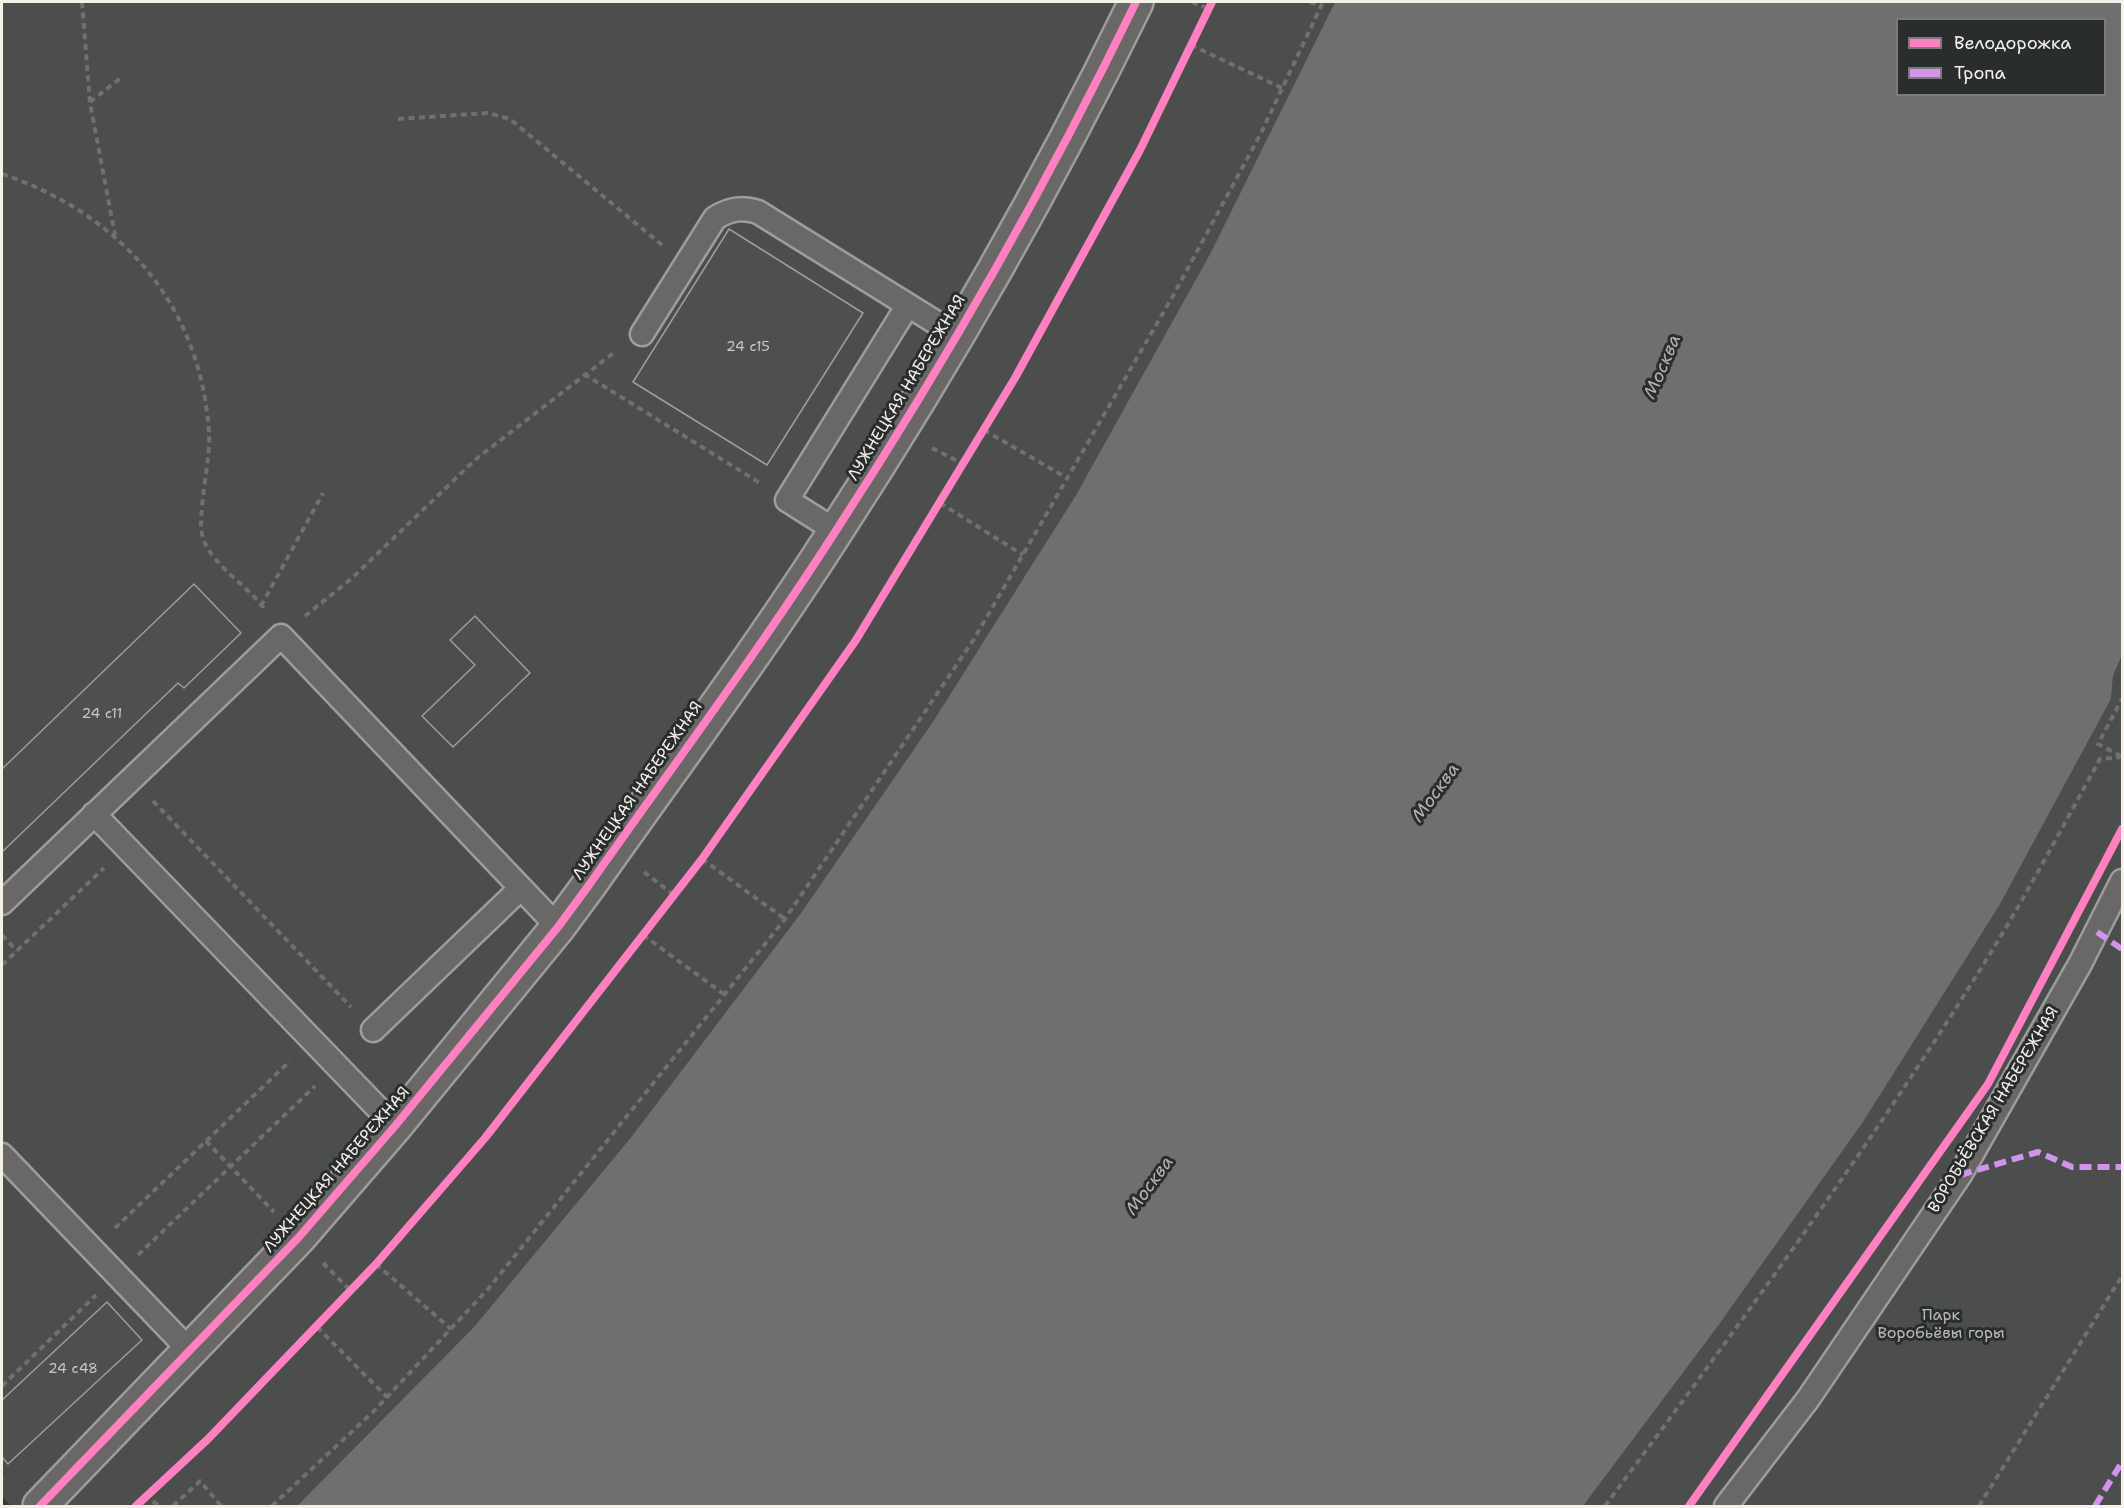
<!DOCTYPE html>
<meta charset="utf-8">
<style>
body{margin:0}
#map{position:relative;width:2124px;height:1508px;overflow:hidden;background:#373838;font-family:"Shantell Sans",sans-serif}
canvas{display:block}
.frame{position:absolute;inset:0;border:3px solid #f4f1e8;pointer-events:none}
.legend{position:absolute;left:1896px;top:18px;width:210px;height:78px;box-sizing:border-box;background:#2a2d2e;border:2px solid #7b7b78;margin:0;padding:8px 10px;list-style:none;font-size:18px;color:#f4f1e8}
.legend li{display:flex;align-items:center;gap:12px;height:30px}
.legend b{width:30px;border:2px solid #7b7b78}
</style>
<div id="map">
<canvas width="2124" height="1508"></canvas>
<div class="frame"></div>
<ul class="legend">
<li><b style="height:8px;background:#ff80c0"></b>Велодорожка</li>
<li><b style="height:8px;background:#d193ec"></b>Тропа</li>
</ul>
</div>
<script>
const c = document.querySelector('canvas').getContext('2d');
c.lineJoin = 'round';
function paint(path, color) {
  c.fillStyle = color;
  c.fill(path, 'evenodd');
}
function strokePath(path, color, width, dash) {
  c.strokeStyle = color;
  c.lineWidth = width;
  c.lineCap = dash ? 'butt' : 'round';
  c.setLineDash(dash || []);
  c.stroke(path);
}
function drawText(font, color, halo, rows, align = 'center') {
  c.font = font + ' "Shantell Sans",sans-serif';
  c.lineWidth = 6;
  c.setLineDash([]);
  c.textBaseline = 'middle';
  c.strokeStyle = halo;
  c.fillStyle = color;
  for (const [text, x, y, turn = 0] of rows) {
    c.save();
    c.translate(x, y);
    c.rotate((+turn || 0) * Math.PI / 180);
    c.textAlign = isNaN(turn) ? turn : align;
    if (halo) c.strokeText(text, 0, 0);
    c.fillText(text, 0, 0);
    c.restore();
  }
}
const green = new Path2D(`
 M2,2H1335L1210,254L1076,495L934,720L801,913L632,1136L474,1327L297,1506H11L2,1496Z
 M2122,655V1506H1583L1718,1326L1863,1122L1999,906L2111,699L2113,676Z`);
const water = new Path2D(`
 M1335,2H2122V655L2113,676L2111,699L1999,906L1863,1122L1718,1326L1583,1506H297L474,1327L632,1136L801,913L934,720L1076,495L1210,254ZM1898,20H2104V94H1898Z`);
const building = new Path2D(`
 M729,229L863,313L767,465L633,382Z
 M194,584L241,633L184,688L178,683L2,852V769Z
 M475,616L530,673L453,747L422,716L475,665L450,640Z
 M107,1302L142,1340L8,1464L2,1457V1400Z`);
const path = new Path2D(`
 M82,2L90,103L115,235
 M1192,2L1209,9
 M1310,2L1321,6
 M1191,45L1282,88
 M90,102L122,77
 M398,119L488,113L510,119L662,245
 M2,174C121,214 201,305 209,433C211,460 196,517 203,538C213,567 248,585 265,610
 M584,374L760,483
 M984,430L1067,478
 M932,448L963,464
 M940,503L1023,555
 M261,606L323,493
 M305,616L351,579L476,459L616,351
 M2121,756L2098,744L2122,699
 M153,801L351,1007
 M702,859L785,919
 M644,872L674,895
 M2,935L17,951
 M643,935L725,995
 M2,965L104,868
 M206,1141L274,1212
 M115,1228L290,1061
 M138,1255L315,1086
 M323,1263L351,1291
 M376,1264L451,1329
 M317,1327L387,1397
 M2,1386L96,1295
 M2,1479L3,1480
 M144,1496L160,1506
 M173,1506L200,1481L221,1506
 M272,1506L374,1411L489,1288L785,919L974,639L1174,294L1261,133L1323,2
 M1605,1506C1740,1324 1874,1142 1993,949C2031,887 2065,822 2100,759L2122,757
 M1979,1506L2122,1276`);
const lane = new Path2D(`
 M642,334L715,218C730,209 741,207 758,212L956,335
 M836,531L787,500L908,305
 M94,814L395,1126
 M2,903L281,636L521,888
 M373,1030L521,888L558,927
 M2,1155L191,1352
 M1726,1506L1808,1399L1960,1175L2080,964L2122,881`);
const street = new Path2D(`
 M40,1506L299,1237L395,1126L558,927L589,885C672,767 759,651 837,529C947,360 1048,183 1136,2`);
const quiet = new Path2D(`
 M2097,932L2122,949
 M1960,1175L2038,1152L2072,1167H2122
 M2095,1506L2122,1462`);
const cycleway = new Path2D(`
 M40,1506L299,1237L395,1126L558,927L589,885C672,767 759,651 837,529C947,360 1048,183 1136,2
 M136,1506L208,1439L376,1264L485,1138L702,859L856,640L1015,378L1140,150L1212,2
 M1689,1506L1988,1084L2122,829`);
const numberNames = [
 ["24 с15",748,347],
 ["24 с11",102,714],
 ["24 с48",73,1369]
];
const streetNames = [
 ["ЛУЖНЕЦКАЯ НАБЕРЕЖНАЯ",907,388,-59],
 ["ЛУЖНЕЦКАЯ НАБЕРЕЖНАЯ",638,791,-55],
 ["ВОРОБЬЁВСКАЯ НАБЕРЕЖНАЯ",1994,1110,-59],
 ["ЛУЖНЕЦКАЯ НАБЕРЕЖНАЯ",337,1170,-49]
];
const parkNames = [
 ["Парк",1941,1316],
 ["Воробьёвы горы",1941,1334]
];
const waterNames = [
 ["Москва",1663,367,-67],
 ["Москва",1436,793,-54],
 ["Москва",1150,1186,-54]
];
paint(green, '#4b4e4c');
paint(water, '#6f706d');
paint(building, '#4f4f4f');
strokePath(building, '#9d9d9b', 1.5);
strokePath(lane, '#9d9d9b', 27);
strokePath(street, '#9d9d9b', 38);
strokePath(path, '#70706f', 4, [6, 4.5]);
strokePath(lane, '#696866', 22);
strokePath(street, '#696866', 33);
strokePath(quiet, '#d193ec', 6, [12, 6]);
strokePath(cycleway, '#ff80c0', 8);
drawText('14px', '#cbc8c2', null, numberNames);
drawText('16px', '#f4f1e8', '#2a2d2e', streetNames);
drawText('16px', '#bab9b2', '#2a2d2e', parkNames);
drawText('italic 18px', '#b4b3ad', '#2a2d2e', waterNames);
</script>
